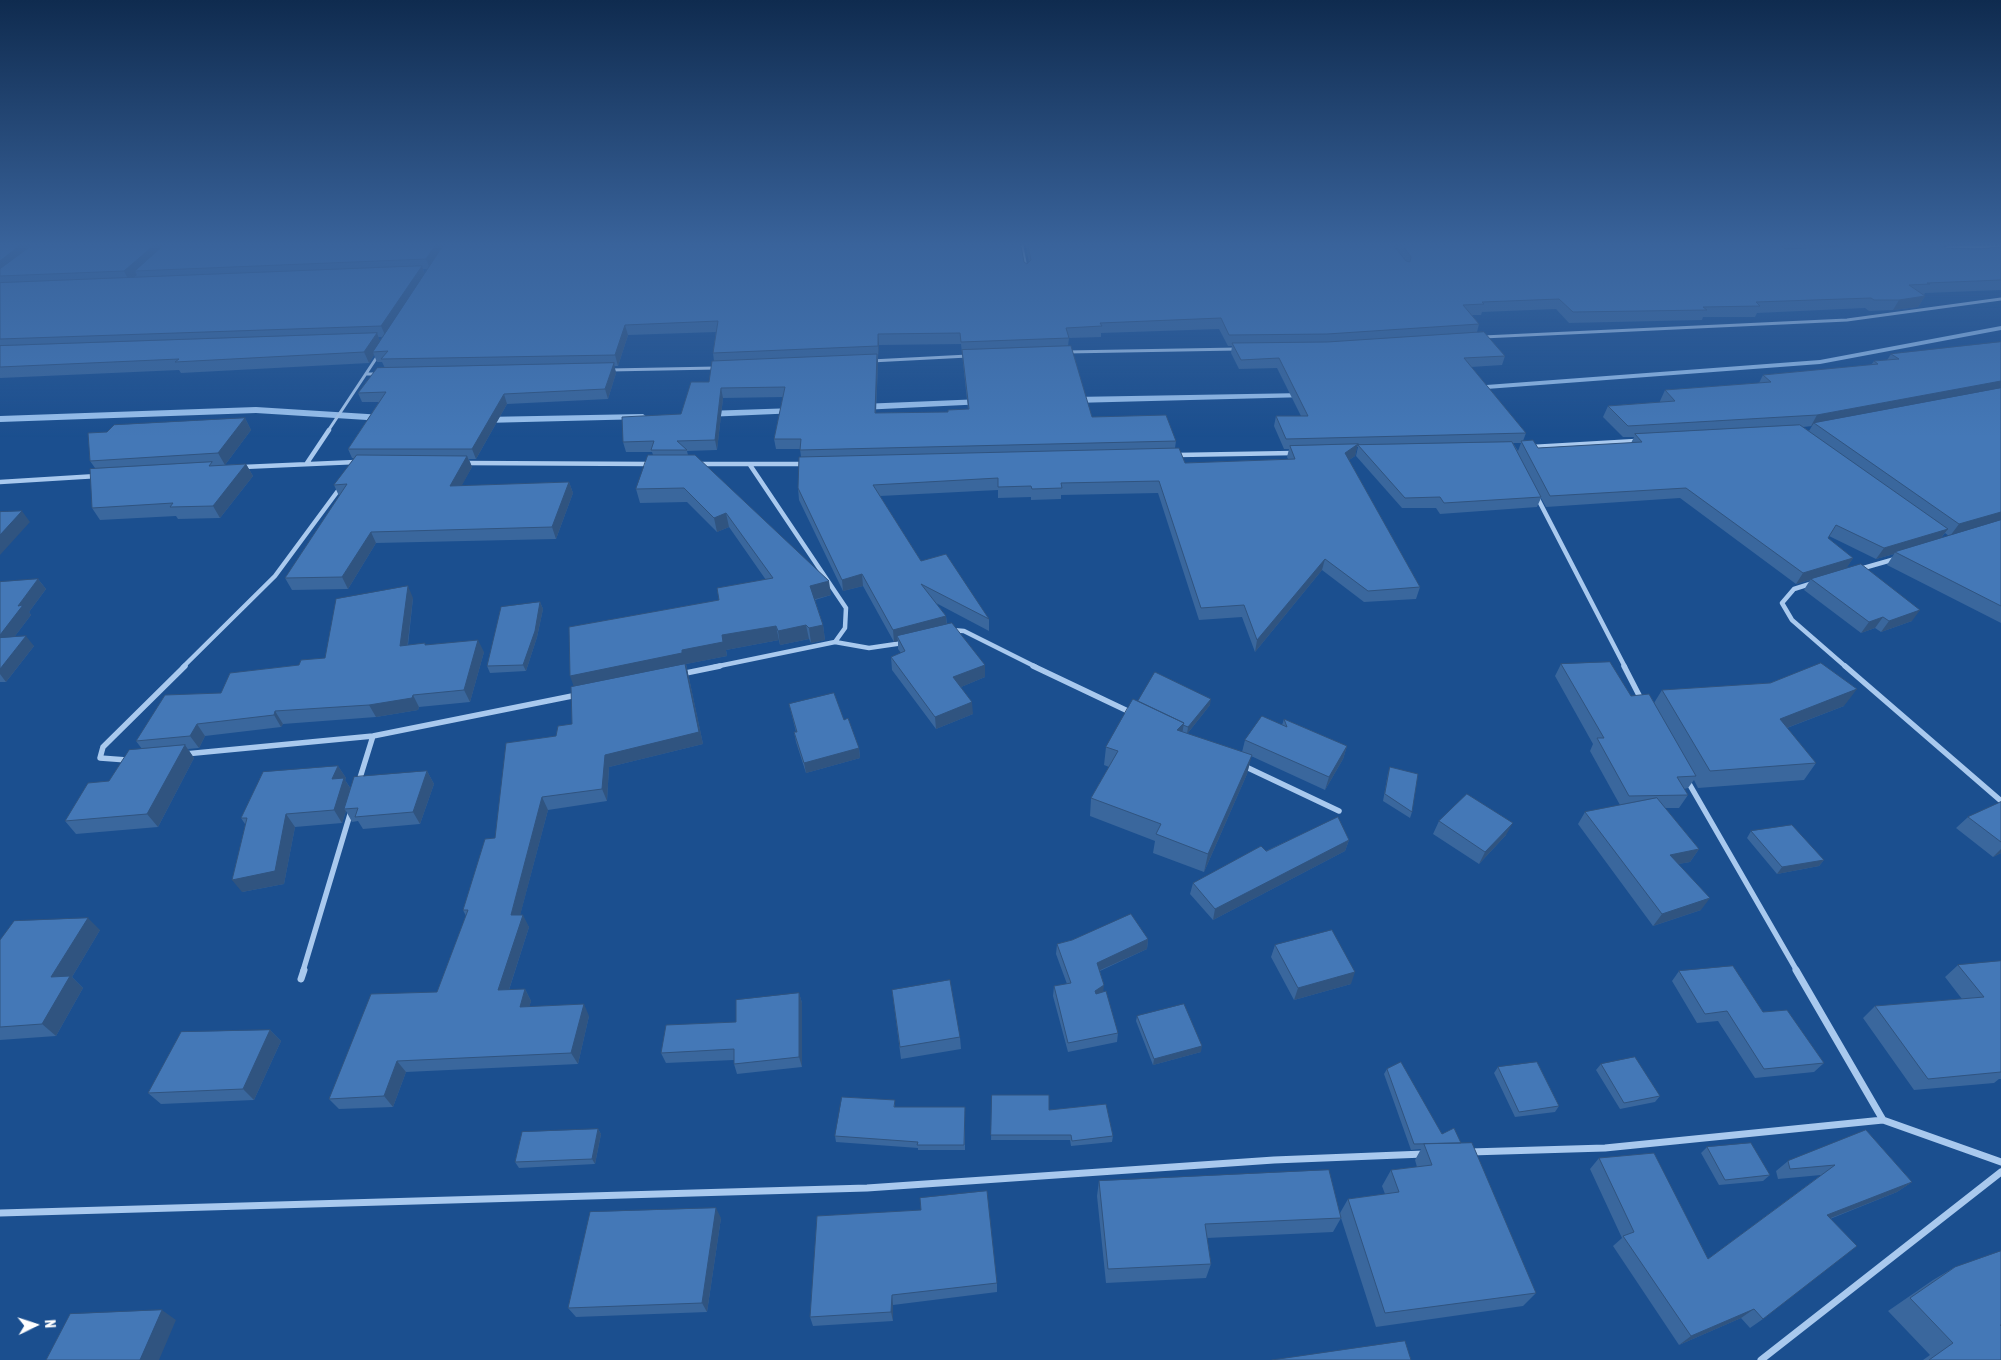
<!DOCTYPE html>
<style>
body{margin:0}
#map{position:relative;width:2001px;height:1360px;overflow:hidden;background:#1b4f8f;font-family:"Asap Condensed",sans-serif}
canvas{display:block}
.north{position:absolute;left:10px;top:1300px;width:50px;height:50px;-webkit-text-stroke:4px #1b4f8f;paint-order:stroke;rotate:86deg;font-size:14px;font-weight:700;line-height:20px;text-align:center;color:#fff}
.north::after{content:'';display:block;margin:auto;width:18px;height:22px;background:#fff;clip-path:polygon(50% 0,100% 100%,50% 72%,0 100%)}
</style>
<div id="map">
<canvas width="2001" height="1360"></canvas>
<div class="north">N</div>
</div>
<script>
const c = document.querySelector('canvas').getContext('2d');
c.lineJoin = 'round';
function paint(path, color) {
  c.fillStyle = color;
  c.fill(path, 'evenodd');
}
function strokePath(path, color, width, dash) {
  c.strokeStyle = color;
  c.lineWidth = width;
  c.lineCap = dash ? 'butt' : 'round';
  c.setLineDash(dash || []);
  c.stroke(path);
}
const stream = new Path2D(`
 M2001,326V330L1820,364L1473,390L1469,388L1473,386L1820,360Z
 M1305,393H1308V397L1073,403L1069,400L1073,397Z
 M982,399L985,400V404L861,410L857,407L861,404Z
 M256,407L383,415L387,418L383,421L256,413L0,422V416Z
 M795,408L799,411L798,413L706,417L702,414L706,411Z
 M643,414L647,417L646,419L484,423L480,420L484,417Z`);
const streetFar3 = new Path2D(`
 M1022,246L1026,268
 M1947,248L1999,246
 M1483,337L1847,320L2001,299
 M1066,352L1238,349
 M871,361L968,356
 M609,370L716,368
 M366,374H378
 M328,431L379,354`);
const streetFar2 = new Path2D(`
 M1532,447L1636,441
 M1177,455L1294,453
 M307,463L329,430
 M465,463L651,464
 M700,464H804
 M243,467L356,462
 M0,482L97,476
 M1537,497L1625,667
 M1860,569L1895,559
 M1813,583L1794,589L1782,603L1792,620L1846,667
 M952,630L964,631L1036,667
 M835,642L869,648L903,643
 M183,667L275,576L340,488
 M714,667L835,642L845,628L846,608L750,465`);
const streetFar1 = new Path2D(`
 M1033,666L1132,713
 M1624,666L1642,701
 M1845,666L2001,801
 M681,674L720,666
 M185,754L373,736L577,695
 M127,760L100,758L103,747L185,666
 M1244,766L1339,811
 M1687,780L1797,971
 M359,781L373,736
 M303,971L351,811`);
const street = new Path2D(`
 M1796,970L1883,1120L2001,1162
 M301,979L304,970
 M1470,1152L1605,1148L1883,1120
 M0,1213L867,1188L1274,1160L1424,1154
 M1761,1360L2001,1172`);
const wall = new Path2D(`
 M0,246H1021L1024,262L1027,264L1029,263L1026,246H1943L1946,248L1979,249L2001,247V290L1925,293L1924,295H1922L1925,296L1918,307L1893,310L1869,311L1865,308L1757,313L1755,317H1703L1702,320L1569,323L1556,309L1482,312L1481,315H1472L1479,324L1477,332L1505,356L1502,365L1471,367L1526,433L1523,441L1538,448L1631,443L1634,437H1623L1603,417L1608,406L1660,402V401L1665,390L1759,383L1763,375L1871,365L1874,361L1887,360L1891,354L2001,342V623L1887,565L1894,554L1876,559L1829,536L1828,538L1853,558L1846,568L1912,621L1881,632L1875,628L1861,633L1804,590L1810,580L1796,584L1680,498L1546,507L1541,498L1537,507L1440,514L1436,508H1402L1356,456L1358,447H1357L1355,456L1349,460L1420,587L1416,599L1364,602L1322,570L1255,652L1242,617L1199,620L1158,493L1061,495V499L1031,500V497L998,498V490L880,496L921,561L989,619V631L936,603L946,616L947,624L985,677L961,687L973,714L936,729L892,670L891,657L901,653L898,649V641L894,642L863,586L843,591L799,500L798,488L801,457L800,449H776L774,439L783,397L723,398L717,450L687,451L688,455L831,595L815,600L823,625L825,640L811,643L809,639L780,645L779,640L726,650L727,656L686,664L703,744L609,767L607,801L548,810L520,915L529,927L509,990L525,989L531,1001L529,1007L589,1016L578,1064L406,1072L393,1107L339,1109L329,1099L437,992L466,916L463,910L495,838L556,736L572,724L574,687L719,600L766,580L729,527L717,532L687,502L640,503L636,489L653,455L652,452H626L623,442L681,414L709,382L714,361L713,353L716,332L628,335L618,366H614L616,373L608,399L507,404L476,459H469L472,467L461,486L569,482L573,493L556,539L376,543L348,589L292,590L285,578L339,496L334,485L354,458H352L348,449L379,402H362L358,393L385,368L382,362H377L374,355L369,363L181,373L179,370L0,378ZM423,269H428L425,274ZM1219,329L1228,346H1232L1231,353L1239,369L1277,368L1301,416H1276L1274,426L1284,449H1289L1287,457L1288,459L1185,463L1175,448L1176,441L1092,417L1068,346L1069,338L1101,337V333ZM378,337H382L380,341ZM961,344L962,353L968,409L948,412L876,413L878,364V357L879,345ZM1812,426L1809,431L1803,427ZM1513,443H1521L1518,451ZM1945,533L1949,536L1941,538Z
 M245,418L251,430L225,465L246,464L253,476L220,518L178,519L176,516L100,520L92,508L95,468L90,461L107,432Z
 M38,579L46,589L29,612L31,615L15,636L34,646L6,682H0V582Z
 M413,598L408,645H426L484,652L470,702L419,707L418,710L376,717L283,724L281,727L205,736L199,748L188,749L194,758L158,827L76,834L65,821L109,781L142,749L136,741L221,693L299,665L325,658Z
 M540,602L543,609L537,637L526,671L490,673L487,666Z
 M1561,664L1631,696L1654,703L1662,690L1844,706L1787,728L1816,763L1804,780L1698,788L1694,780L1688,788L1684,789L1688,795L1679,808H1665L1699,849L1690,862L1678,864L1701,910L1653,926L1578,824L1585,812L1620,805L1590,751L1593,744L1555,676Z
 M1138,701L1210,705L1187,734L1182,732L1242,752L1245,740L1282,725L1284,719L1347,746L1343,759L1325,790L1251,756L1247,774L1204,872L1153,853L1155,841L1090,816L1091,798L1109,767L1104,765L1106,747Z
 M789,704L844,720L859,748L860,758L806,773L796,742L794,732H796Z
 M338,766L346,778L345,780L351,789L427,771L434,784L420,824L363,829L358,821L352,822L346,811L342,823L295,827L284,884L242,892L245,824L241,818Z
 M1390,767L1412,812L1410,818L1383,801L1388,773Z
 M2001,802V853L1993,857L1956,828L1968,817Z
 M1439,821L1506,835L1479,864L1433,834Z
 M1751,831L1824,860L1819,866L1777,874L1747,838Z
 M1349,840L1345,851L1213,920L1190,894L1193,883L1266,851Z
 M100,930L72,977L83,988L56,1036L0,1040V940Z
 M1148,939L1147,949L1100,971L1103,992L1118,1033L1117,1042L1068,1052L1053,996L1054,986L1067,984L1056,954L1057,944Z
 M1275,945L1351,984L1294,1000L1271,957Z
 M2001,961V1079H1999L1994,1083L1914,1090L1863,1018L1875,1006L1962,999L1945,977L1958,965Z
 M1679,971L1824,1063L1814,1072L1755,1078L1718,1021L1697,1023L1672,981Z
 M892,990L960,1037L961,1049L901,1059Z
 M799,993L802,1003V1067L737,1074L734,1064V1060L666,1063L661,1053L736,1022Z
 M1137,1016L1201,1052L1153,1065L1136,1021Z
 M270,1030L281,1041L254,1100L161,1104L148,1093Z
 M1601,1064L1660,1096L1655,1102L1620,1109L1596,1070Z
 M1498,1067L1559,1106L1555,1112L1515,1117L1494,1073Z
 M1387,1069L1442,1134L1461,1143L1536,1293L1523,1306L1376,1327L1341,1218L1333,1232L1207,1238L1211,1264L1206,1278L1106,1283L1097,1196L1099,1181L1340,1213L1348,1199L1385,1194L1382,1186L1391,1170L1417,1167L1415,1160L1421,1149L1411,1150L1384,1074Z
 M992,1095L1049,1110L1113,1136L1112,1142L1071,1146L1070,1140H991Z
 M895,1100V1107L965,1113V1150H918V1148L836,1142L835,1136Z
 M598,1129L601,1134L595,1164L519,1168L515,1162Z
 M1866,1130L1912,1182L1897,1192L1830,1219L1763,1319L1750,1328L1741,1318L1679,1345L1613,1246L1622,1238L1590,1169L1599,1158L1708,1259L1821,1175L1778,1179L1776,1171L1788,1161Z
 M1707,1147L1770,1175L1763,1181L1719,1185L1701,1153Z
 M921,1210L997,1283V1292L893,1305V1321L813,1326L810,1317Z
 M721,1218L707,1312L576,1317L568,1308Z
 M1955,1267L2001,1360H1923L1930,1355L1888,1311L1933,1280Z`);
const shadedWall = new Path2D(`
 M0,246H34L25,247L29,253L0,276Z
 M153,246H170L135,271L137,275L129,281L124,271Z
 M435,246H445L430,269L426,259Z
 M422,266L425,276L386,337L381,326Z
 M1925,296L1918,307L1893,310L1899,300Z
 M625,325L628,335L618,366L615,355Z
 M377,333L381,344L373,352L374,355L369,363L364,352Z
 M878,334L879,345L878,357Z
 M877,354L878,364L875,423V413Z
 M614,363L616,373L608,399L605,389Z
 M2001,381V391L1814,423L1812,426H1811L1817,415Z
 M721,388L723,398L717,450L715,440Z
 M504,394L507,404L476,459L472,449Z
 M245,418L251,430L225,465L218,453Z
 M1358,444L1355,456L1342,465L1345,453Z
 M467,456L472,467L455,498L450,486Z
 M246,464L253,476L220,518L213,506Z
 M569,482L573,493L556,539L552,527Z
 M22,511L30,522L0,555V535Z
 M2001,512V520L2000,521L1950,536L1959,524Z
 M726,513L729,527L717,532L714,518Z
 M1948,529L1940,539L1895,552L1894,554L1876,559L1884,548Z
 M371,532L376,543L348,589L342,577Z
 M1853,558L1846,569L1796,584L1803,573Z
 M1325,559L1322,570L1255,652L1257,640Z
 M862,574L863,586L843,591L842,580Z
 M38,579L46,589L29,612L31,615L6,648L0,640V635L18,606Z
 M829,581L831,595L812,600L810,586Z
 M408,586L413,598L406,658L400,646Z
 M540,602L543,609L537,637L526,671L523,665Z
 M1920,610L1912,621L1881,632L1889,621Z
 M946,616L947,628L897,636L898,641L894,642L893,630Z
 M1883,617L1875,628L1861,633L1869,622Z
 M806,625L809,639L780,645L778,631Z
 M823,625L825,640L811,643L809,628Z
 M776,626L779,640L726,650L727,656L686,664L703,744L609,767L607,801L602,789L575,690L570,676L682,650L722,635Z
 M26,636L34,646L6,682L0,674V669Z
 M478,640L484,652L470,702L464,690Z
 M985,665V677L954,690L953,677Z
 M1857,689L1844,706L1768,735L1780,719Z
 M413,695L419,707L418,710L376,717L369,705Z
 M1211,699L1210,705L1187,734L1188,727Z
 M972,702L973,714L936,729L935,717Z
 M275,711L283,724L281,727L274,715Z
 M1184,723L1181,741L1177,730Z
 M197,724L205,736L199,748L190,736Z
 M185,745L194,758L158,827L147,814Z
 M1347,746L1343,759L1325,790L1329,777Z
 M859,748L860,758L806,773L804,763Z
 M1252,755L1247,774L1204,872L1208,854Z
 M338,766L346,778L345,780L352,791L344,809L346,811L342,823L334,810L332,779Z
 M427,771L434,784L420,824L413,812Z
 M542,797L548,810L517,927L511,915Z
 M286,814L295,827L284,884L242,892L232,880Z
 M1513,823L1506,835L1479,864L1485,852Z
 M1349,840L1345,851L1213,920L1215,909Z
 M1699,849L1690,862L1661,867L1670,855Z
 M2001,849V853L1993,857Z
 M1824,860L1819,866L1777,874L1782,867Z
 M1710,898L1701,910L1653,926L1662,914Z
 M523,915L529,927L505,1002L498,990Z
 M88,918L100,930L72,977L83,988L56,1036L42,1024L51,977Z
 M1148,939L1147,949L1096,972L1097,963Z
 M1355,972L1351,984L1294,1000L1298,988Z
 M1104,985L1103,995L1094,1000L1095,991Z
 M525,989L531,1001L526,1019L520,1007Z
 M799,993L802,1003V1067L799,1057Z
 M584,1004L589,1016L578,1064L571,1053Z
 M270,1030L281,1041L254,1100L243,1089Z
 M1202,1046L1201,1052L1153,1065L1154,1059Z
 M397,1061L406,1072L393,1107L384,1096Z
 M598,1129L601,1134L595,1164L592,1159Z
 M1912,1182L1897,1192L1813,1225L1827,1215Z
 M716,1208L721,1218L707,1312L702,1303Z
 M892,1295L893,1305V1321L891,1312Z
 M1754,1309L1741,1318L1679,1345L1691,1336Z
 M162,1310L176,1320L159,1360H140Z`);
const building = new Path2D(`
 M0,246H19L0,261Z
 M31,246H153L124,271L0,276V269Z
 M163,246H435L426,259L135,271Z
 M443,246H1021L1024,262L1027,264L1031,260L1028,246H1394L1406,261L1410,262L1411,257L1403,246H1782L1785,249L1844,246H1943L1946,248L1979,249L2001,247V280L1927,283L1930,284L1909,285L1925,296L1899,300H1874L1871,298L1756,302L1760,306L1703,307L1707,310L1573,312L1559,299L1482,302L1484,304L1463,305L1479,324L1327,334L1229,335L1221,318L1100,323L1102,326L1066,328L1069,338L961,342L960,333L878,334V346L713,353L718,321L625,325L615,355L381,359L388,351L373,352Z
 M422,266L381,326L0,339V283Z
 M1484,332L1505,356L1464,358L1526,433L1286,439L1276,416H1308L1279,358L1241,360L1232,343L1327,342Z
 M377,333L364,352L175,362L179,359L0,367V346Z
 M2001,342V381L1817,415L1628,426L1608,406L1675,401L1665,390L1771,382L1763,375L1878,364L1874,361L1899,359L1891,354Z
 M1071,346L1092,417L1166,415L1176,441L800,450L801,439H774L785,387L721,388L715,440L677,441L687,450H651L654,441L623,442L622,417L681,414L691,382H709L712,361L877,354L875,413L948,412V410L969,409L962,350Z
 M614,363L605,389L504,394L472,449H348L386,392L358,393L377,368Z
 M2001,388V512L1959,524L1814,423Z
 M245,418L218,453L90,461L88,433L107,432L114,425Z
 M1800,425L1948,529L1884,548L1836,525L1828,538L1853,558L1803,573L1686,488L1550,496L1521,441L1533,440L1538,448L1642,442L1635,434Z
 M1512,442L1541,497L1444,503L1440,497L1405,498L1358,445Z
 M1358,444L1345,453L1420,587L1368,591L1325,559L1257,640L1244,605L1201,608L1159,481L1061,483L1062,488L1032,489L1031,486L998,487V478L873,485L921,561L946,554L989,619L921,584L946,616L893,630L862,574L842,580L798,488L799,457L1179,448L1185,463L1295,459L1290,446Z
 M357,455L467,456L450,486L569,482L552,527L371,532L342,577L285,578L347,484L334,485Z
 M648,455H695L829,581L810,586L823,625L809,628L806,625L778,631L776,626L722,635L723,642L682,650V653L570,676L569,627L719,600L717,588L773,578L726,513L714,518L684,488L636,489Z
 M212,462L209,466L246,464L213,506L170,507L173,503L92,508L90,469Z
 M22,511L0,535V512Z
 M2001,520V606L1895,552Z
 M1861,564L1920,610L1889,621L1883,617L1869,622L1811,579Z
 M38,579L18,606L23,605L0,635V582Z
 M408,586L400,646L425,643V645L478,640L464,690L413,695L412,698L369,705L275,711L274,715L197,724L190,736L136,741L165,695L221,693L230,673L299,665L301,660L325,658L336,599Z
 M540,602L535,631L523,665L487,666L501,607Z
 M952,623L985,665L953,677L972,702L935,717L891,657L905,651L897,636Z
 M26,636L0,669V638Z
 M1610,662L1631,696L1649,694L1696,776L1677,777L1688,795L1629,796L1597,738H1604L1561,664Z
 M1821,663L1857,689L1780,719L1816,763L1710,771L1662,690L1770,683Z
 M685,664L699,732L605,755L602,789L542,797L511,915H523L498,990L525,989L520,1007L584,1004L571,1053L397,1061L384,1096L329,1099L371,994L437,992L468,910H463L485,839L495,838L506,743L556,736L558,726L572,724L571,687Z
 M1155,672L1211,699L1188,727L1183,725L1184,723L1138,701Z
 M834,693L844,720L848,718L859,748L804,763L794,732H797L789,704Z
 M1133,699L1184,723L1177,730L1252,755L1208,854L1156,834L1161,824L1091,798L1118,751L1106,747Z
 M1262,716L1287,727L1284,719L1347,746L1329,777L1245,740Z
 M185,745L147,814L65,821L88,783L109,781L129,750Z
 M338,766L332,779L344,778L334,810L286,814L275,871L232,880L247,818H241L263,772Z
 M1390,767L1418,774L1412,812L1385,794Z
 M427,771L413,812L355,817L358,808L344,809L354,777Z
 M1467,794L1513,823L1485,852L1439,821Z
 M1657,798L1699,849L1670,855L1710,898L1662,914L1585,812Z
 M2001,802V842L1968,817Z
 M1338,817L1349,840L1215,909L1193,883L1261,846L1266,851Z
 M1792,825L1824,860L1782,867L1751,831Z
 M1131,914L1148,939L1097,963L1104,985L1095,991L1096,994L1106,991L1118,1033L1068,1043L1054,986L1071,983L1057,944L1072,940Z
 M88,918L51,977L70,976L42,1024L0,1027V940L14,921Z
 M1332,930L1355,972L1298,988L1275,945Z
 M2001,961V1072L1928,1079L1875,1006L1984,997L1958,965Z
 M1733,966L1763,1012L1787,1010L1824,1063L1764,1069L1727,1011L1705,1014L1679,971Z
 M950,980L960,1037L900,1047L892,990Z
 M799,993V1057L734,1064V1049L661,1053L666,1025L736,1022V1000Z
 M1184,1004L1202,1046L1154,1059L1137,1016Z
 M270,1030L243,1089L148,1093L181,1032Z
 M1635,1057L1660,1096L1624,1103L1601,1064Z
 M1401,1062L1442,1134L1454,1128L1461,1143L1414,1144L1387,1069Z
 M1537,1062L1559,1106L1519,1112L1498,1067Z
 M992,1095H1049V1110L1106,1104L1113,1136L1072,1141L1071,1135H991Z
 M842,1097L895,1100L894,1107H965L964,1145H917L918,1142L835,1136Z
 M598,1129L592,1159L515,1162L522,1132Z
 M1866,1130L1912,1182L1827,1215L1857,1246L1763,1319L1754,1309L1691,1336L1623,1236L1634,1232L1599,1158L1654,1153L1708,1259L1835,1165L1790,1169L1788,1161Z
 M1472,1143L1536,1293L1385,1313L1348,1199L1399,1192L1391,1170L1432,1165L1424,1144Z
 M1751,1143L1770,1175L1725,1180L1707,1147Z
 M1329,1170L1341,1218L1205,1224L1211,1264L1108,1269L1099,1181Z
 M987,1191L997,1283L892,1295L891,1312L810,1317L817,1216L921,1210L920,1198Z
 M716,1208L702,1303L568,1308L590,1212Z
 M2001,1251V1325H2000L2001,1326V1360H1929L1953,1343L1910,1298L1955,1267Z
 M162,1310L140,1360H46L70,1314Z
 M1405,1341L1411,1360H1272Z`);
paint(stream, '#9cc4f0');
strokePath(streetFar3, '#a9c9ee', 3);
strokePath(streetFar2, '#a9c9ee', 4.5);
strokePath(streetFar1, '#a9c9ee', 5.5);
strokePath(street, '#a9c9ee', 7);
paint(wall, '#3a679d');
paint(shadedWall, '#305480');
paint(building, '#4478b7');
strokePath(building, '#305480', 1);
const sky = c.createLinearGradient(0, 0, 0, 437);
sky.addColorStop(0, '#0f2b4f');
sky.addColorStop(0.56, '#39639b');
sky.addColorStop(1, '#39639b00');
c.fillStyle = sky;
c.fillRect(0, 0, 2001, 437);
</script>
